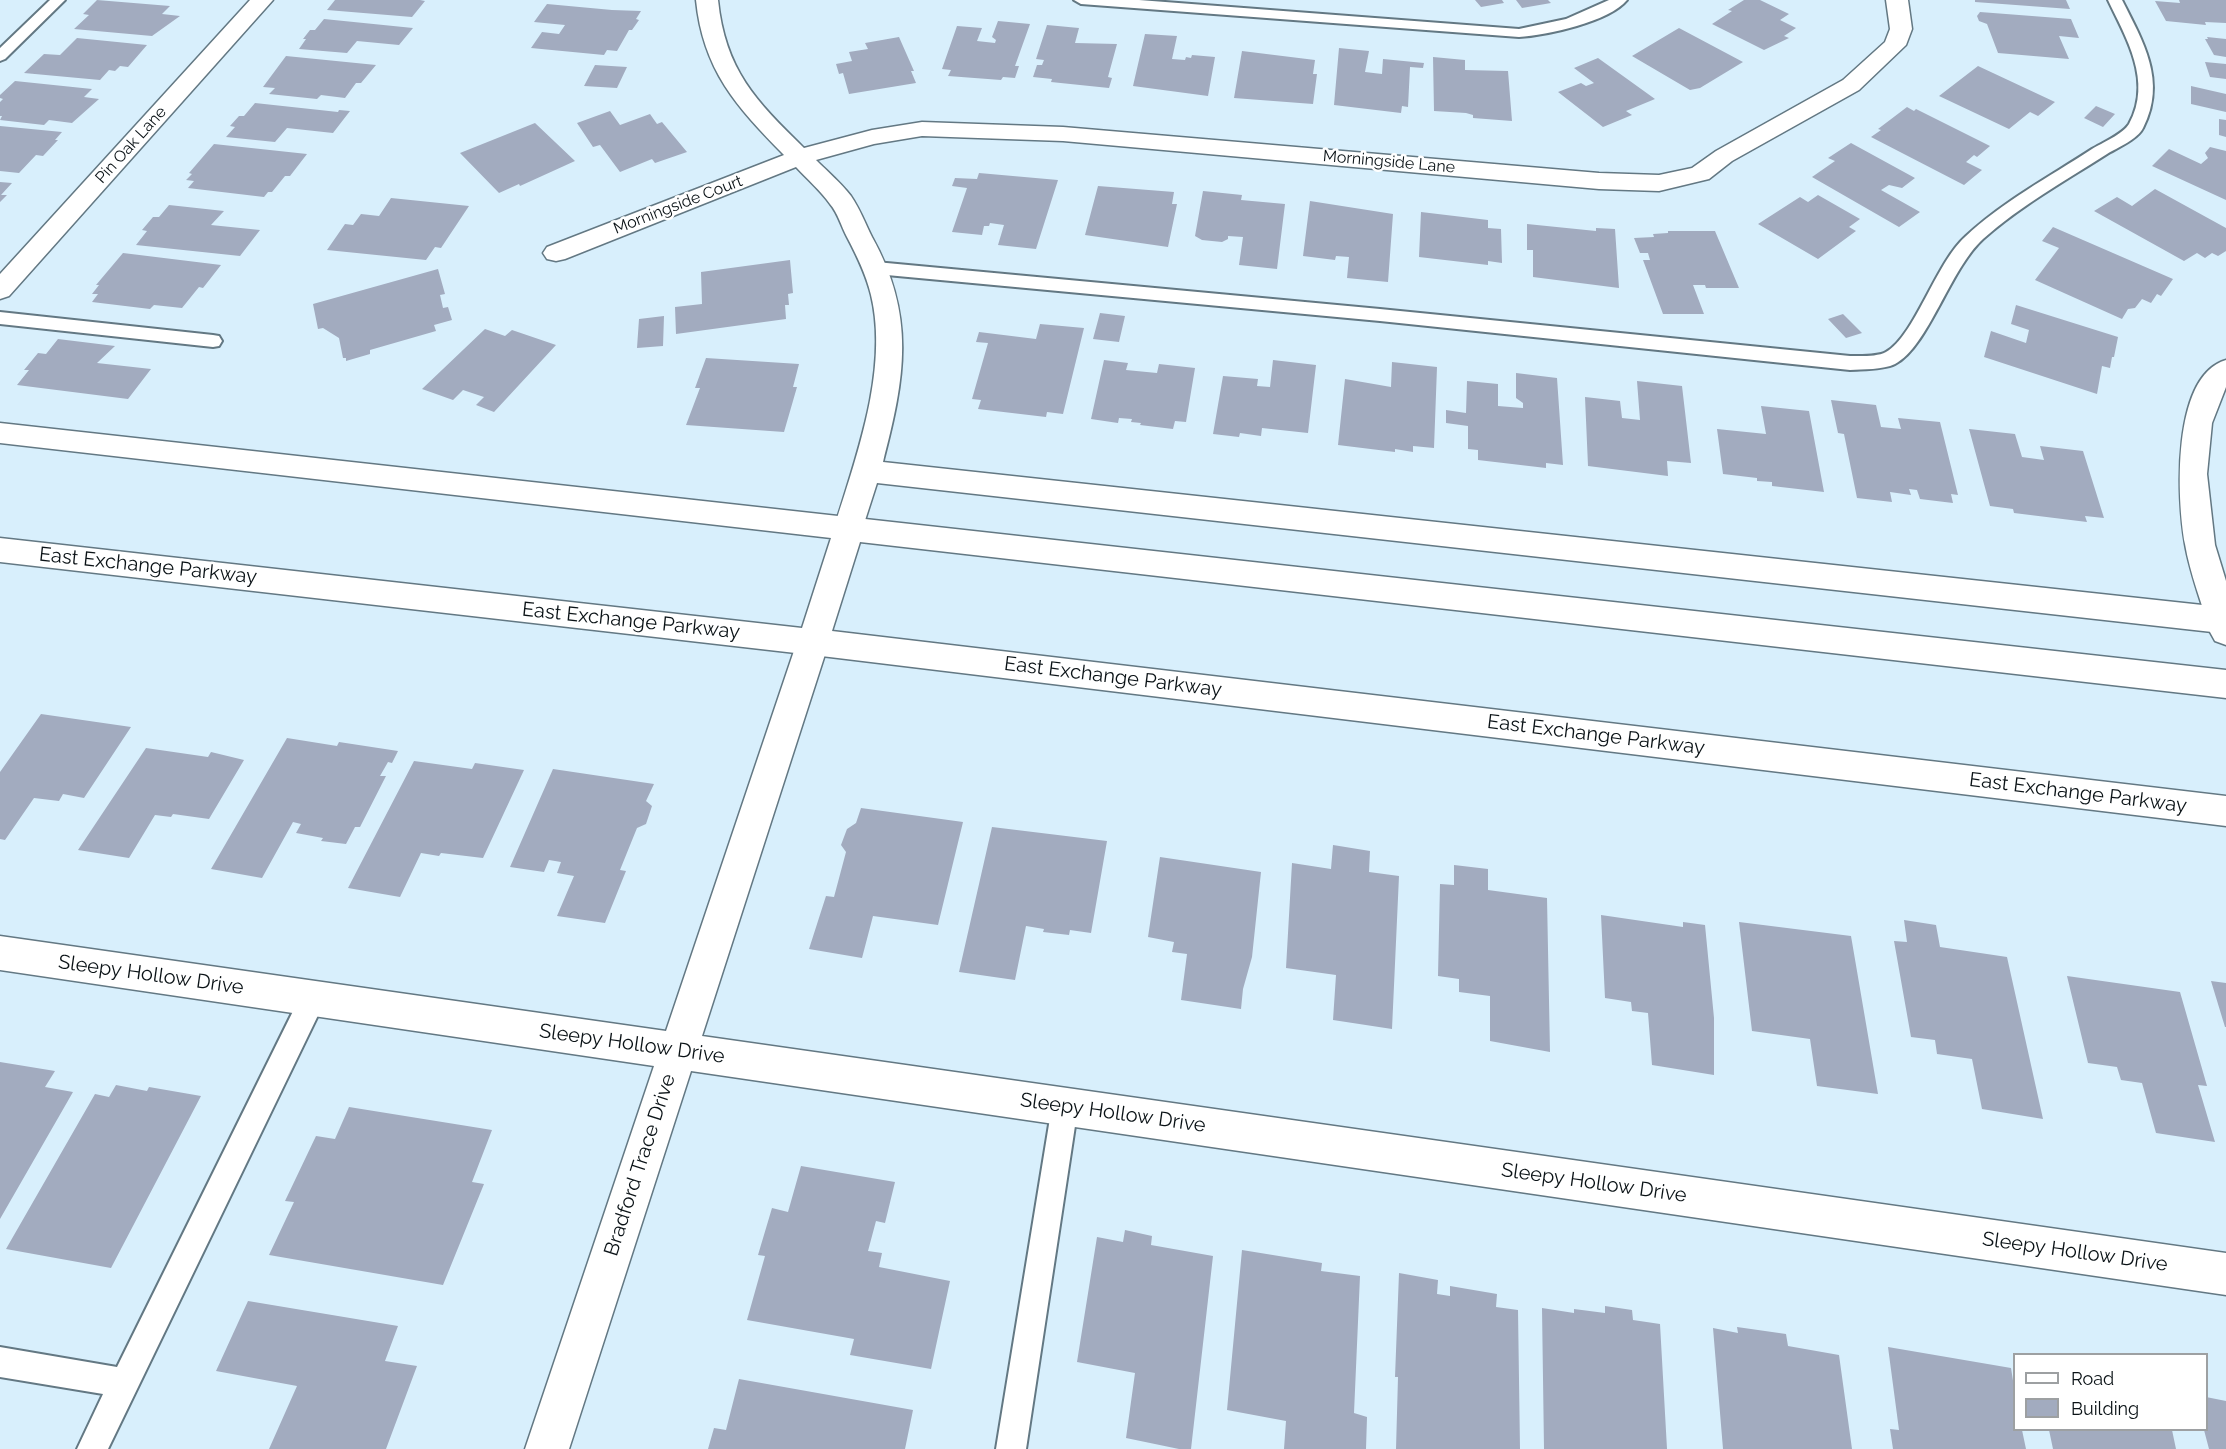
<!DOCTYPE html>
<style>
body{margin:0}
#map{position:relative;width:2226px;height:1449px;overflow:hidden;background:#d8effc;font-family:Raleway,sans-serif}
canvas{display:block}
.legend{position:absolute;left:2013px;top:1353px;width:195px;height:78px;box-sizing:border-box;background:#fff;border:2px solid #9da0a2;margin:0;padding:8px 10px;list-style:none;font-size:18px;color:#0a1216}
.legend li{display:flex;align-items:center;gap:12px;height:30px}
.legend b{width:30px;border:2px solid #9da0a2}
</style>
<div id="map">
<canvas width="2226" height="1449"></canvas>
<ul class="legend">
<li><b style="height:8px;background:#fff"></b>Road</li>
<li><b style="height:16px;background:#a2abbf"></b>Building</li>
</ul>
</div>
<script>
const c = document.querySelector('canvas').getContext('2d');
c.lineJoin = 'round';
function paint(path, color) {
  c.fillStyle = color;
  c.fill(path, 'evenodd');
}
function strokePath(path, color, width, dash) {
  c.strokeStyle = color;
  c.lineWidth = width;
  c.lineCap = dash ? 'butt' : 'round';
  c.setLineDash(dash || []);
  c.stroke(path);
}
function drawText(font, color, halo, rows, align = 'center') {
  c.font = font + ' Raleway,sans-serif';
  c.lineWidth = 5;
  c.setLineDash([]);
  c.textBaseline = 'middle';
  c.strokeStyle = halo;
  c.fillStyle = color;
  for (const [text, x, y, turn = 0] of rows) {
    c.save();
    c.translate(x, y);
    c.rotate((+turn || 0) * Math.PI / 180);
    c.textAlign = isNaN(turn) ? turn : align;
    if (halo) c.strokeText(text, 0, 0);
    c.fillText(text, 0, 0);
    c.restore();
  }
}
const building = new Path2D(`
 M97,0L170,6L162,14L180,16L152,36L74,29L89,15L83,14Z
 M335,0H420L425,1L412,17L327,10Z
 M1475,0H1502L1504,3L1481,7Z
 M1516,0H1548L1551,3L1522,8Z
 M1744,0H1760L1789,14L1780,20L1796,28L1784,36L1789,38L1764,50L1712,24L1732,11L1728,10Z
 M1975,0H2066L2070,9L1975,2Z
 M2179,0H2226V23L2205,22L2206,25L2166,21L2155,1L2180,3Z
 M547,4L612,10L641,11L636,19L639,20L632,30H629L617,51L607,50L604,55L531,48L542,32L559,34L565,25L534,22Z
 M1980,12L2071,19L2079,38L2059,36L2069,59L1998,53L1987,24L1979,21L1977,16Z
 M324,19L413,28L399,45L357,41L347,53L299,49L306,39H303L310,30H315Z
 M998,21L1030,24L1015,66H1019L1015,78L1003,77L1001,80L948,76L951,70L942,69L957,26L982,28L977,41L995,43L996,40L992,37Z
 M1047,25L1079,28L1075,43L1117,44L1108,77L1112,78L1109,88L1051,82L1052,79L1033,77L1037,65H1042L1044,60L1036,59Z
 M1679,28L1743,62L1700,88L1690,90L1632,56Z
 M1145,34L1177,36L1172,59L1185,60L1186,57L1191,58L1192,55L1215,57L1208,96L1133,86Z
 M899,37L914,71H911L916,83L849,94L843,73L839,74L836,64L852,61L849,52L868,49L865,43Z
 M2207,37L2226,39V57L2214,55L2205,39H2208Z
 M77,38L147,45L128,67L120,66L115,71L109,70L100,80L24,73L44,54L60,55Z
 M1339,48L1369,51L1365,72L1382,74L1383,59L1424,63L1423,68L1410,67L1408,107L1402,106L1401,113L1334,105Z
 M1242,51L1315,60L1313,74H1317L1313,104L1234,98Z
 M286,56L376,65L361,83H356L345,98L321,95L317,99L269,94L275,88L263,87Z
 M1433,57L1465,60V70L1508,71L1512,121L1473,118V115L1466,113L1434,111Z
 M1598,58L1655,99L1626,111L1632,115L1603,127L1558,92L1581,83L1586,86L1594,83L1574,68Z
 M2205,62L2226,64V79L2210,77Z
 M595,65L627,67L617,88L584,86Z
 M1978,66L2055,102L2038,116L2030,112L2009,129L1939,96Z
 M15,81L92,89L84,97L99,99L72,123L49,120L44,125L0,120L2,116H0V102L3,99L0,98V95Z
 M2191,86L2226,94V112L2191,104Z
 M255,103L338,112L339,110L350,111L333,133L287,128L275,142L226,137L235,127L230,126L239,116H244Z
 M2096,106L2115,114L2103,127L2084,118Z
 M1907,107L1914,111L1916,109L1990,146L1977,157L1974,155L1966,162L1982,170L1964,185L1871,137L1881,130L1878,129Z
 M610,111L620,125L650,114L657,124L662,122L687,152L655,163L652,159L620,172L600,145L593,147L577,123Z
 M2219,119L2226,120V137L2219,135Z
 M535,123L575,161L520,186L519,184L499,193L460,153Z
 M0,126L62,132L55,140H58L43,156L36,155L19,173L0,171Z
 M1851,143L1915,178L1902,188L1889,185L1881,190L1920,212L1899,227L1812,177L1835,161L1828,158Z
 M214,144L307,154L290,176H285L272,192H268L264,197L188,188L194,181L186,180L192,174L189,173Z
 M2210,147L2226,151V200L2152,166L2169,149L2201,164L2208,158L2205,153Z
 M979,173L1058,180L1036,249L998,245L1004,225L990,223L989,226H984L982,235L952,232L967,188L952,186L955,178L977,179Z
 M0,182L12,183L1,195H7L0,202Z
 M1098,186L1174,192L1172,204H1177L1168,247L1085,235Z
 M2155,189L2226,228V251L2218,256L2212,253L2205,258L2197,253L2184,261L2094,211L2117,197L2132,206Z
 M1203,191L1242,195L1241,200L1285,204L1277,269L1239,265L1243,237L1228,236V239L1222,242L1202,240L1195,236Z
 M1818,195L1860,219L1849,227L1856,231L1818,259L1758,224L1800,197L1808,202Z
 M391,198L469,206L441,248L435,247L426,260L327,250L345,224L353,225L361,214L379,216Z
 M1310,201L1393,214L1388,282L1347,278L1349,257L1336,256L1335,260L1303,256Z
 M169,205L224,211L211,225L260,230L240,256L136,245L147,231L142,230L153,217H159Z
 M1421,212L1488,220V228L1501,229L1502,263L1488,261V265L1419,257Z
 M1527,224L1596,231V228L1615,229L1619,288L1533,277V250H1527Z
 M2053,227L2173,279L2161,296L2157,294L2151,303L2142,299L2135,308L2128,309L2122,319L2035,280L2059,248L2042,241Z
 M1668,231H1715L1739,288H1706L1705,285H1693L1704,314H1663L1643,260H1650L1648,253H1640L1634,238L1654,237L1653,234L1668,233Z
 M123,253L221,265L203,288L199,287L182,308L154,305L150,309L92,302L98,294H92L99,285H96Z
 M790,260L793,293L788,294L789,305H785L786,319L676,334L675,307L702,304L701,272Z
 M438,269L445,294L440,295L443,308L448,307L452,320L434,325L436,331L370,350V354L346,361V358H343L339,338L323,328L318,329L313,304Z
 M2016,305L2118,337L2114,357H2112L2110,368L2102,366L2097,394L1984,357L1991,331L2026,343L2029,330L2011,324Z
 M1100,313L1125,316L1119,342L1093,339Z
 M1843,314L1862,333L1846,338L1828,319Z
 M664,316L663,346L637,348L639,319Z
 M1040,324L1084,328L1063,414L1047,412L1046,417L978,409L981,400L972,399L988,343L976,342L979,332L1036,339Z
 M485,329L505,336L512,330L556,345L494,412L476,405L484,397L463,390L453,400L422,389Z
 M58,339L115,346L97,363L151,369L128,399L17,385L29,370H24L38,353L46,354Z
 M706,358L799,364L793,387H797L784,432L686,425L700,388H695Z
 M1104,360L1128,363L1126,370L1157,373L1159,364L1195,368L1186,422L1175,421L1173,429L1140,425L1141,423L1131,422L1132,419L1119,418L1118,423L1091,419Z
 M1273,360L1316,365L1308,433L1262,428L1261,436L1240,433L1239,437L1213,434L1223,376L1258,379L1257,386L1270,387Z
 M1392,362L1437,367L1434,448L1413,446V452L1395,449V452L1338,445L1345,379L1391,387Z
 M1516,373L1557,378L1563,465L1546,463V468L1478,460V450L1468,449V426L1446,423V410L1466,413L1467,381L1498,384V406L1523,408V403L1516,398Z
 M1637,381L1682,386L1691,463L1667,461L1668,476L1588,466L1585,397L1620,401L1622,418L1640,420Z
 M1831,400L1876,405L1881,427L1901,429L1898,418L1940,422L1958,495L1951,494L1953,503L1920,499L1917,490L1909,489L1911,495L1890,492L1892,502L1857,498L1844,434L1838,433Z
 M1761,406L1809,411L1824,492L1772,486V482L1757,481V478L1723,474L1717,429L1766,434Z
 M1969,429L2015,434L2022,457L2044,460L2040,446L2083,451L2104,518L2085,516L2087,522L2014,513L2013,509L1990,506Z
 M41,714L131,727L84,798L63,794L59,801L34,798L5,840L0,839V772Z
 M287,738L337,746L339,742L398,751L392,763L388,762L380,776H386L360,827H355L346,844L321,841L323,838L296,833L301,824L293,822L262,878L211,869Z
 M146,748L208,757L211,752L244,760L209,819L173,814L171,817L155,815L129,858L78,850Z
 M414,761L472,769L475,763L524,770L483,858L441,853L439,856L421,853L400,897L348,888Z
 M553,769L654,784L646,801L652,806L646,824L637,828L620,870L626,871L605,923L557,916L574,876L557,873L561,862L549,860L544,872L510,867Z
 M861,808L963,822L938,925L873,916L862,958L809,949L826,896L834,897L846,852L841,845L847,829L856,823Z
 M992,827L1107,841L1091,933L1070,930L1069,935L1043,932L1044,929L1026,926L1015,980L959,972Z
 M1333,845L1370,851L1369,872L1399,876L1392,1029L1333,1020L1336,975L1286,968L1292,863L1331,869Z
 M1160,857L1261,872L1252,957L1243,989L1241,1009L1181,1000L1187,954L1172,952L1174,942L1148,937Z
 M1454,865L1488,869V890L1547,898L1550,1052L1490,1041V996L1459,992V979L1438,976L1440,884L1454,885Z
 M1601,915L1683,927V922L1705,925L1714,1018V1075L1652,1065L1648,1013L1632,1011L1631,1002L1605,998Z
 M1904,920L1936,925L1940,947L2007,957L2043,1119L1982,1109L1972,1059L1937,1054L1935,1040L1911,1037L1894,941L1907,942Z
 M1739,922L1851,936L1878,1094L1817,1086L1810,1039L1752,1031Z
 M2067,976L2180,992L2207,1086L2198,1085L2215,1142L2156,1133L2142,1083L2121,1080L2117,1067L2088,1063Z
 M2211,981L2226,983V1027H2225Z
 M0,1062L55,1071L45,1087L73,1092L0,1219Z
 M116,1085L147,1091L149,1087L201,1096L111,1268L6,1249L95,1094L109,1097Z
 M349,1107L492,1130L472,1182L484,1184L443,1285L269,1255L294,1202L285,1201L316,1136L335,1139Z
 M801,1166L895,1182L885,1223L876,1221L868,1251L882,1253L879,1267L950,1281L931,1369L850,1355L854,1339L747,1320L765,1256L758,1255L772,1208L788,1212Z
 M1125,1230L1152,1236L1151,1245L1213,1256L1191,1449H1179L1126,1438L1135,1373L1077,1362L1097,1237L1123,1242Z
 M1242,1250L1322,1263L1321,1271L1360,1276L1354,1413L1367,1417L1366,1449H1284L1286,1421L1227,1410Z
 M1399,1273L1438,1280L1437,1294L1450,1296V1286L1497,1294L1496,1307L1518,1310L1520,1449H1396L1398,1377H1395Z
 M248,1301L398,1326L385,1361L417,1366L386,1449H269L297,1386L216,1371Z
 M1605,1306L1632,1310L1633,1320L1660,1324L1667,1449H1544L1542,1308L1574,1313V1309L1605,1313Z
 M1737,1327L1786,1334L1788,1346L1839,1355L1852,1449H1723L1713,1328L1738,1333Z
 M1888,1347L2011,1368L2014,1387V1430H2022L2026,1449H1893L1890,1429L1899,1430Z
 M739,1379L913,1410L905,1449H708L714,1428L726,1430Z
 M2206,1397L2226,1401V1449H2209L2204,1430H2206Z
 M2049,1430H2172L2176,1449H2053Z`);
const lane = new Path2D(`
 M50,0H65L5,59L0,61V48Z
 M1074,0H1139L1519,29L1566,19L1609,0H1627C1609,22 1547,35 1519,37L1081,4Z
 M2108,0H2122C2143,42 2167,81 2143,128C2138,139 2117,148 2107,154C2065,181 2020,206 1983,239C1950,269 1928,347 1895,364C1883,370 1863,369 1850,370L1380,321L876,274L870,272L867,268L870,264L876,262L1380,309L1850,356C1860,356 1877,357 1886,352C1914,337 1936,263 1965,237C2002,202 2049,177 2092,149C2102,143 2123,134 2129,124C2153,81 2126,38 2108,0Z
 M0,312L213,335L219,336L222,341L219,346L213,347L0,324Z
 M313,986L322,989L326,998L322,1007L108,1449H77L103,1394L0,1377V1347L117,1367L304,989Z
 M1065,1093L1074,1097L1078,1106L1026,1449H996L1052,1106L1056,1097Z`);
const street = new Path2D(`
 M250,0H273L9,296L0,299V274Z
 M696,0H718C725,70 756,101 804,148L872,130L922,122L1063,127L1599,173L1659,175L1692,168L1716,151L1843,80L1885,42L1890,29L1886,0H1908L1912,29L1906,45L1859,90L1732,161L1709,179L1659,191L1599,189L1063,141L922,136L874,144L816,160C828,172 841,183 851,196C860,209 865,223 872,237C916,316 905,378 883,462L2221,607L2226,609V631L2221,633L877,483L860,536L849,540L838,536L834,528C856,458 889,369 871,295C866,274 857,256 847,237C841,226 838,213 830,204C821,191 807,179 796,167L565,259L556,261L547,259L543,253L547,247L784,155C736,106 703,70 696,0Z
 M813,629L824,633L829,642L702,1036L2226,1253V1295L691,1071L569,1449H525L654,1066L0,970V936L666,1031L797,642L802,633Z`);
const secondary = new Path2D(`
 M2226,360V387L2212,423L2207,474L2215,545L2226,581V645L2215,641L2210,632C2202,603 2190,574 2185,544C2177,500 2171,376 2226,360Z
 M0,423L2226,670V698L860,542L832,631L2226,796V826L813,655L0,562V538L802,628L831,538L0,443Z`);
const farStreetnames = [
 ["Pin Oak Lane",131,145,-48],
 ["Morningside Lane",1389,162,5],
 ["Morningside Court",678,205,-21]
];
const streetNames = [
 ["East Exchange Parkway",148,566,6],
 ["East Exchange Parkway",631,621,6],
 ["East Exchange Parkway",1113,677,7],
 ["East Exchange Parkway",1596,735,7],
 ["East Exchange Parkway",2078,793,7],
 ["Sleepy Hollow Drive",151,975,8],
 ["Sleepy Hollow Drive",632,1044,8],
 ["Sleepy Hollow Drive",1113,1113,8],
 ["Bradford Trace Drive",640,1165,-72],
 ["Sleepy Hollow Drive",1594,1183,8],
 ["Sleepy Hollow Drive",2075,1252,8]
];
paint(building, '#a2abbf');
strokePath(lane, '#637883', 4);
strokePath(street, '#637883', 3);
strokePath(secondary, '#637883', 3);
paint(lane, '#fff');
paint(street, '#fff');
paint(secondary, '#fff');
drawText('16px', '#0a1216', '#fff', farStreetnames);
drawText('20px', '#0a1216', '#fff', streetNames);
</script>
